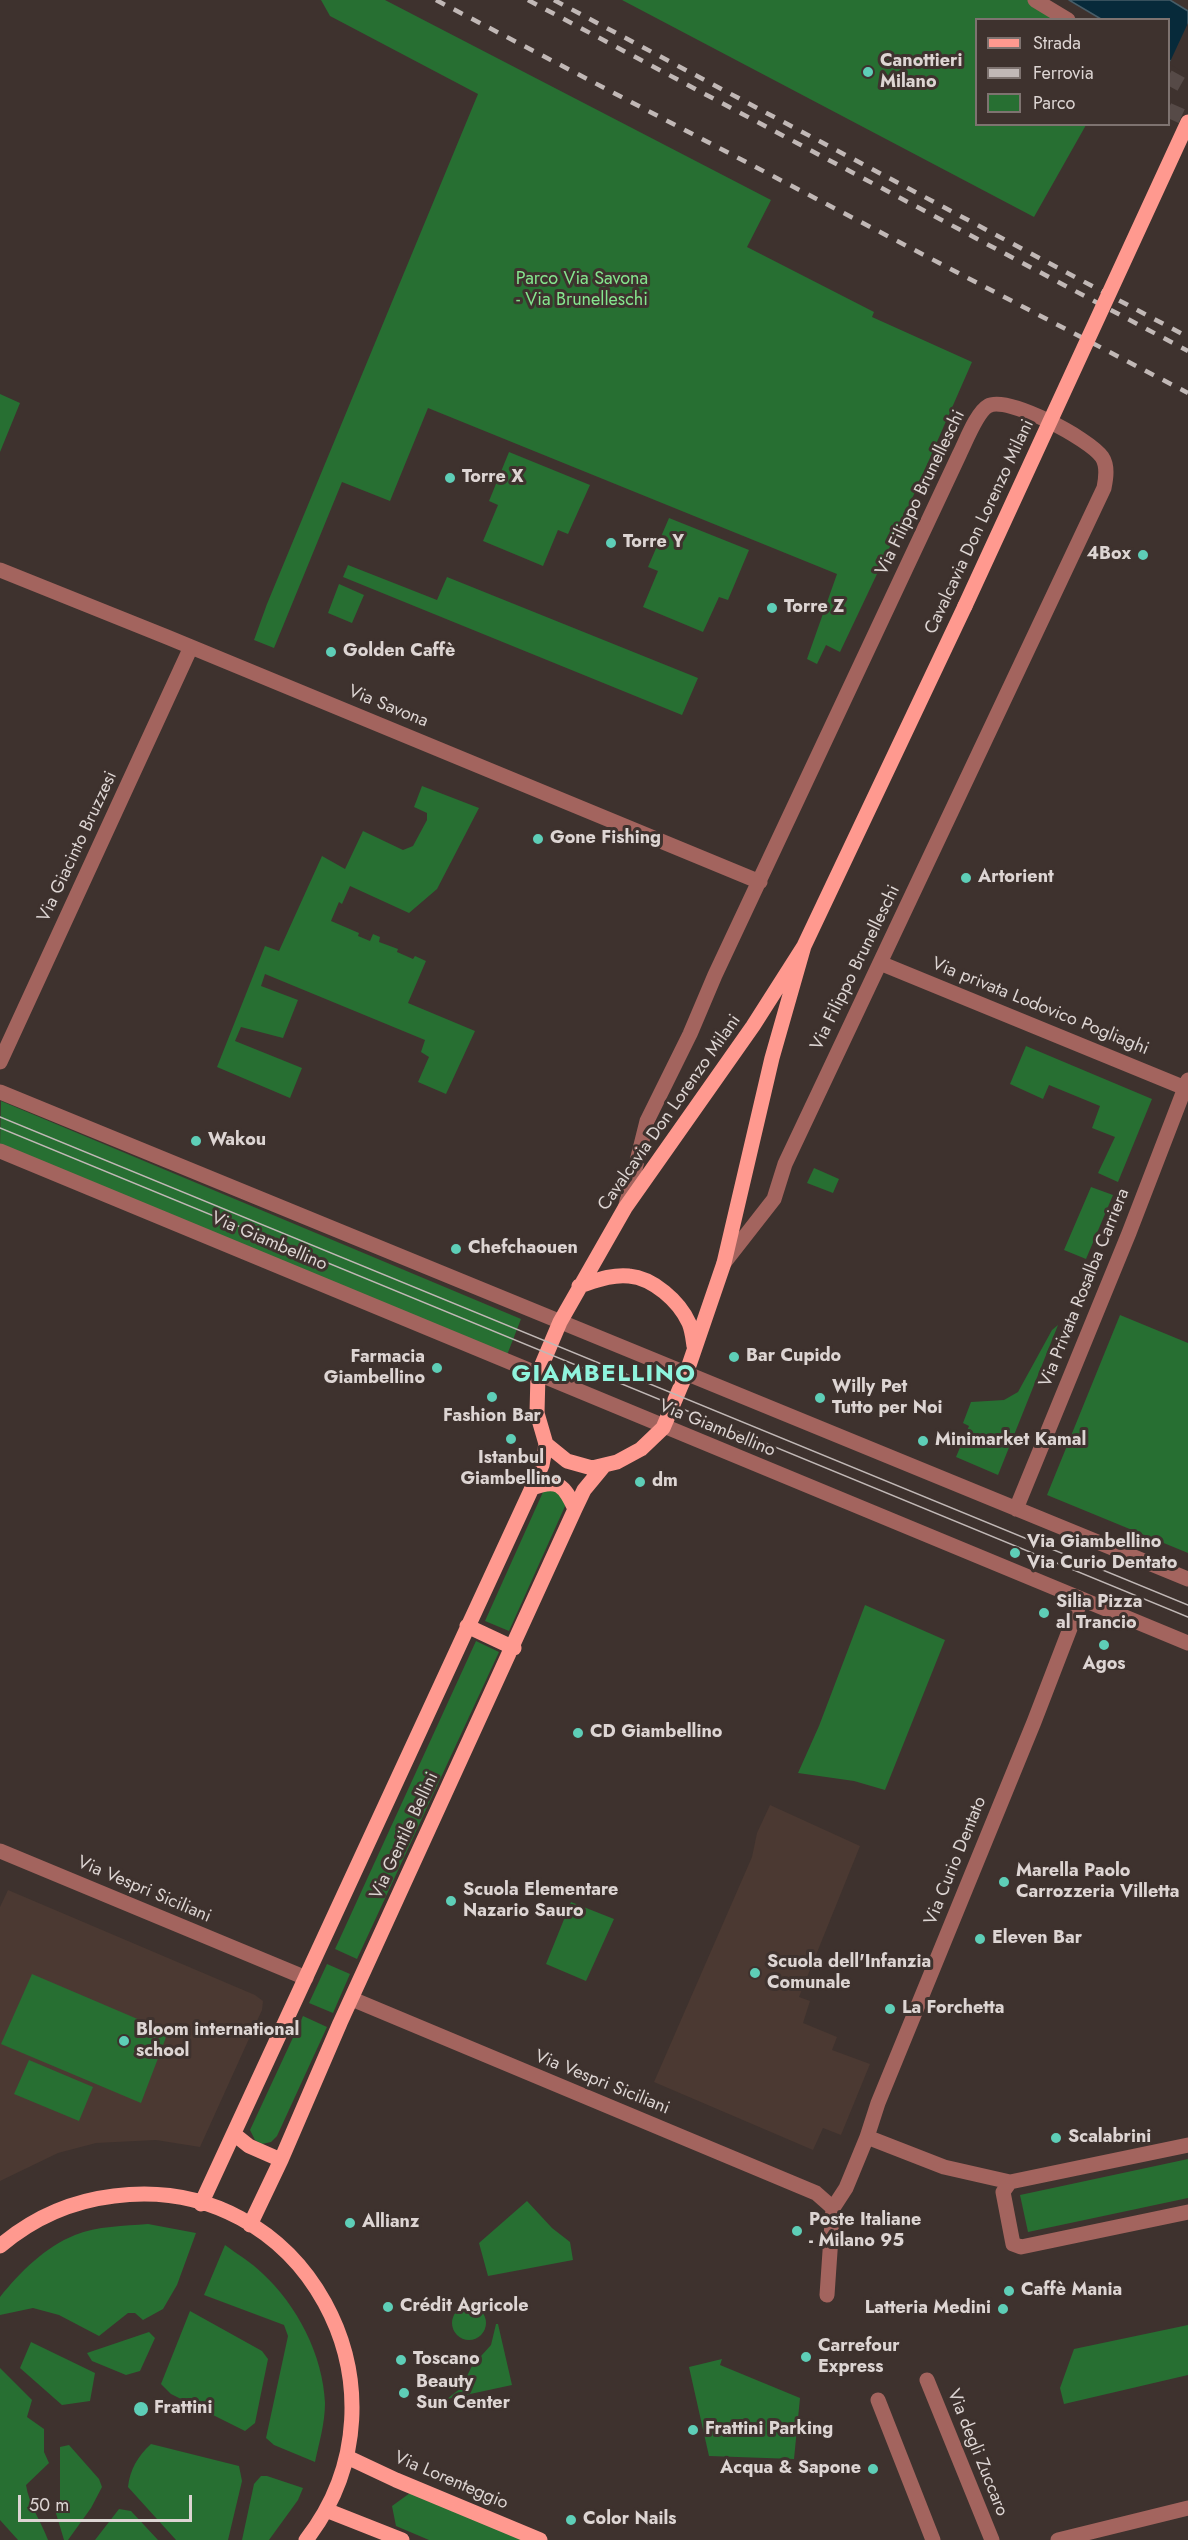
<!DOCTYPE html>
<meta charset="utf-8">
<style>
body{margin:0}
#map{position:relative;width:1188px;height:2540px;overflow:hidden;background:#3e322e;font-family:Jost,sans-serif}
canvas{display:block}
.legend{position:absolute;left:975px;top:18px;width:195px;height:108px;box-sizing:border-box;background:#3e322e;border:2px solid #7e7370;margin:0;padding:8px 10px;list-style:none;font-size:18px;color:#ddd5d3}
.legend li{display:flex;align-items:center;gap:12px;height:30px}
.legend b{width:30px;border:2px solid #7e7370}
.scale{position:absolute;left:18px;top:2495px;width:174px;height:27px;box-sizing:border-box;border:3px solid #ddd5d3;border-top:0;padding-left:8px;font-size:18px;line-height:21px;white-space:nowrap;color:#ddd5d3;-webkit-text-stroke:4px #3e322e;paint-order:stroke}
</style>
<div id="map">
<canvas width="1188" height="2540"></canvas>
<ul class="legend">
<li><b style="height:8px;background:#ff998f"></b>Strada</li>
<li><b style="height:8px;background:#c1b8b6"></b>Ferrovia</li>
<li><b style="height:16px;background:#276f32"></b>Parco</li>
</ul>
<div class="scale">50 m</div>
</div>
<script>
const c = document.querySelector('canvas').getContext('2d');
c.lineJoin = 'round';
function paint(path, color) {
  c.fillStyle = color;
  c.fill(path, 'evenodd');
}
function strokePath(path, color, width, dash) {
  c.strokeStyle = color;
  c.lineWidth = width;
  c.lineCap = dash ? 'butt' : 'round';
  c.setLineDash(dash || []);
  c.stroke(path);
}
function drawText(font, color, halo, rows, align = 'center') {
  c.font = font + ' Jost,sans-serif';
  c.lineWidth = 6;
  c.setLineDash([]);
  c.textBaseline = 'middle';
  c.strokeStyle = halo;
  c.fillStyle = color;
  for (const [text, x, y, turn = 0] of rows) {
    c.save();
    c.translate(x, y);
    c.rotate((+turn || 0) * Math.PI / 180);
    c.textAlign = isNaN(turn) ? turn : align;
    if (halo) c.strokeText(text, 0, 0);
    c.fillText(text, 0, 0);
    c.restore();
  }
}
const built = new Path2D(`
 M770,1805L860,1846L799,1997L810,2001L803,2023L837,2037L832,2050L870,2064L841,2135L823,2128L813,2150L654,2082L752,1857L757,1833Z
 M8,1890L255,1995L263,2001L262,2010L200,2147L156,2140L96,2143L58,2153L0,2181V1907Z`);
const green = new Path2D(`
 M321,0H385L771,200L747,247L874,312L872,317L972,362L904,517L840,652L826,645L817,664L807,659L837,574L428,408L390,501L342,482L274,648L254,640L267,604L478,94L330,16Z
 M622,0H1034L1069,19L976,20V124L1086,125L1034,217Z
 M0,394L20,403L0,452Z
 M509,452L590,485L568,534L558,530L543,566L483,541L498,505L489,501Z
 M669,518L749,550L728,600L719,597L703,632L643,607L658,571L648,567Z
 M348,565L437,600L447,577L698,678L682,715L343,577Z
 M339,584L364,595L352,623L328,613Z
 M422,786L479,808L437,889L409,913L350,886L342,904L339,902L331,921L359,933L358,936L370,941L373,934L380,937L379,942L398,949L397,952L413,959L415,956L426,961L408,1003L475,1031L446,1094L418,1082L429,1057L421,1052L425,1040L265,974L261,986L298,1000L283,1038L241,1027L235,1041L302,1068L290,1098L217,1067L265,946L279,951L322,856L345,869L363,831L403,850L413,846L427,820V813L414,807Z
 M1026,1046L1152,1099L1118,1182L1098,1173L1115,1137L1092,1128L1100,1106L1049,1085L1043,1099L1010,1084Z
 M1,1101L521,1319L507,1355L0,1147Z
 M814,1168L839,1179L833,1193L807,1183Z
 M1091,1187L1113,1195L1086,1259L1064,1250Z
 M1120,1315L1188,1343V1553L1047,1495Z
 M1058,1325L998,1475L956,1457L969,1426L963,1423L971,1402L1004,1400L1018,1392L1052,1330Z
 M554,1488L566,1504L509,1631L485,1621L543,1492L547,1489Z
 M865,1605L945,1640L885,1790L854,1781L798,1773L819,1726Z
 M476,1641L499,1652L357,1959L335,1949Z
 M571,1902L614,1919L586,1981L546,1964Z
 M327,1964L350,1974L333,2013L309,2003Z
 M32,1974L168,2032L141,2103L1,2044Z
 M303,2016L327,2027L277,2136L271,2142L262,2144L255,2140L250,2130Z
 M29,2060L93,2087L79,2121L14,2094Z
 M1188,2159V2198L1028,2232L1020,2195Z
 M527,2201L552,2228L570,2242L573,2260L488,2276L479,2243Z
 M148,2224L196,2233L177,2285L163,2309L143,2320L135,2313H128L99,2336L59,2315L33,2308L0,2315V2297C20,2272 45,2247 75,2235C97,2226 124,2226 148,2224Z
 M225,2245C237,2254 251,2262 262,2273C297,2305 323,2355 325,2403C325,2423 319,2443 315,2462L274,2445L266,2438L288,2336L284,2325L204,2295Z
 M452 2323a17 17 0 1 1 34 0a17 17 0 1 1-34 0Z
 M190,2311L262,2351L268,2359L255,2423L245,2431L171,2394L161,2384Z
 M496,2324H498L512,2385L447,2399L461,2388L472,2366L491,2345Z
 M1188,2325V2375L1064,2404L1060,2388L1074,2349Z
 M149,2332L155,2338L140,2371L126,2375L92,2361L87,2353Z
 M31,2342L95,2373L90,2401L62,2405L20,2368Z
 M722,2359L720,2365L800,2398L794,2459L709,2456L689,2367Z
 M0,2368L32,2400L27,2417L44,2429V2452L49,2463L26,2485C29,2505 41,2521 48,2540H18L0,2520Z
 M151,2444L239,2466L242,2481L228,2540H176L128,2487C130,2469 138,2456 151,2444Z
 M69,2445L99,2479L102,2487L91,2508L68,2540H64L55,2510L60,2500V2447Z
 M261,2476H267L303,2488L298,2500L269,2540H242L254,2484Z
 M410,2493L524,2540H429L396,2526L392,2506Z
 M119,2509L131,2511L158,2540H95Z`);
const water = new Path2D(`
 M1069,0H1170L1188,11V72L1169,60L1168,20L1101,19Z`);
const pier = new Path2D(`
 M1188,23V75L1169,64Z`);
const minorTunnel = new Path2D(`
 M1168,77L1188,88
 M1168,110L1188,119`);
const minor = new Path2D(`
 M1035,0L1068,20
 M0,570L167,637L760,882
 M880,963L1185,1088
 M0,1062L191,647
 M0,1092L1188,1579
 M0,1151L1188,1643
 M626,1205L647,1121L690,1034L715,975L960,453C966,441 977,412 988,406C1007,395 1090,439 1102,457C1108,466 1106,478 1104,488L785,1164L774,1199L724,1263
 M1016,1509L1129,1233L1188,1080
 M0,1851L306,1978
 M352,1999L816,2193L833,2208
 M867,2137L944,2167L1010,2182L1188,2145
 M1010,2182L1003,2192L1013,2244L1021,2247L1188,2212
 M827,2295L833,2208L846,2188L867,2137L878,2103L1034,1722L1081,1600
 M927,2380L992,2540
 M878,2400L933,2540
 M1058,2540L1188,2508`);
const major = new Path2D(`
 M804,946L772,1058L724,1263L686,1374L663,1428L641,1449L617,1462L592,1468L567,1461L546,1444L537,1413L538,1374L560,1322L625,1208L753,1026L804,946L965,606
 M579,1286C595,1281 612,1274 629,1276C653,1278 679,1301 689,1323C692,1330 693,1339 694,1346
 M532,1488C558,1478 564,1485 575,1509
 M467,1626L514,1648
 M234,2134L249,2146L281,2160
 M201,2204L532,1488L542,1465L546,1444
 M250,2225L281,2160L340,2023L575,1509L584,1490L603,1467
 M0,2246C33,2218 72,2201 114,2196C304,2171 422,2391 306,2540
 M347,2457L396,2480L540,2540
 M326,2510L402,2540`);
const tram = new Path2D(`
 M0,1117L1188,1605
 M0,1128L1188,1617`);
const rail = new Path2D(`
 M436,0L1188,393
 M528,0L1188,351
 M554,0L1188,337`);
const majorBridge = new Path2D(`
 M965,606L1188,122`);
const markers = [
 [868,72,6,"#5eceb7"],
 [450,478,6,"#5eceb7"],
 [611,543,6,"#5eceb7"],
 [1143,555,6,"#5eceb7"],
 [772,608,6,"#5eceb7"],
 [331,652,6,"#5eceb7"],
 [538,839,6,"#5eceb7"],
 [966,878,6,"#5eceb7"],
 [196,1141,6,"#5eceb7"],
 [456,1249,6,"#5eceb7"],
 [734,1357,6,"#5eceb7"],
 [437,1368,6,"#5eceb7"],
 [492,1397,6,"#5eceb7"],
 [820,1398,6,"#5eceb7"],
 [511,1439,6,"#5eceb7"],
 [923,1441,6,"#5eceb7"],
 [640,1482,6,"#5eceb7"],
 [1015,1553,6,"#5eceb7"],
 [1044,1613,6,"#5eceb7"],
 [1104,1645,6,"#5eceb7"],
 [578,1733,6,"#5eceb7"],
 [1004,1882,6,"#5eceb7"],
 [451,1901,6,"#5eceb7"],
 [980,1939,6,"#5eceb7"],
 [755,1973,6,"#5eceb7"],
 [890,2009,6,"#5eceb7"],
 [124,2041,6,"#5eceb7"],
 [1056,2138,6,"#5eceb7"],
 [350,2223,6,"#5eceb7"],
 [797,2231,6,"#5eceb7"],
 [1009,2291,6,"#5eceb7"],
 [388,2307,6,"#5eceb7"],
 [1003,2309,6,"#5eceb7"],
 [806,2357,6,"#5eceb7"],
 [401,2360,6,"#5eceb7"],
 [404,2393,6,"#5eceb7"],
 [141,2409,8,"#5eceb7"],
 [693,2430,6,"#5eceb7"],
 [873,2469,6,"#5eceb7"],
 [571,2520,6,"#5eceb7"]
];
const poiNames = [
 ["Canottieri",880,62],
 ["Milano",880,83],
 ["Torre X",462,478],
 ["Torre Y",623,543],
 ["4Box",1131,555,"right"],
 ["Torre Z",784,608],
 ["Golden Caffè",343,652],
 ["Gone Fishing",550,839],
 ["Artorient",978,878],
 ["Wakou",208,1141],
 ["Chefchaouen",468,1249],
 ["Bar Cupido",746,1357],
 ["Farmacia",425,1358,"right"],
 ["Giambellino",425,1379,"right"],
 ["Willy Pet",832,1388],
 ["Tutto per Noi",832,1409],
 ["Fashion Bar",492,1417,"center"],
 ["Minimarket Kamal",935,1441],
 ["Istanbul",511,1459,"center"],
 ["Giambellino",511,1480,"center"],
 ["dm",652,1482],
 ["Via Giambellino",1027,1543],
 ["Via Curio Dentato",1027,1564],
 ["Silia Pizza",1056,1603],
 ["al Trancio",1056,1624],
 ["Agos",1104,1665,"center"],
 ["CD Giambellino",590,1733],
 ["Marella Paolo",1016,1872],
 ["Carrozzeria Villetta",1016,1893],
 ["Scuola Elementare",463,1891],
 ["Nazario Sauro",463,1912],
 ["Eleven Bar",992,1939],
 ["Scuola dell'Infanzia",767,1963],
 ["Comunale",767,1984],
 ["La Forchetta",902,2009],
 ["Bloom international",136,2031],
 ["school",136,2052],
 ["Scalabrini",1068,2138],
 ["Poste Italiane",809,2221],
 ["- Milano 95",809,2242],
 ["Allianz",362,2223],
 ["Caffè Mania",1021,2291],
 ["Crédit Agricole",400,2307],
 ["Latteria Medini",991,2309,"right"],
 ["Carrefour",818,2347],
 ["Express",818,2368],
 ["Toscano",413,2360],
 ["Beauty",416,2383],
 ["Sun Center",416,2404],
 ["Frattini",154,2409],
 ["Frattini Parking",705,2430],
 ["Acqua & Sapone",861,2469,"right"],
 ["Color Nails",583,2520]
];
const parkNames = [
 ["Parco Via Savona",582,280],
 ["- Via Brunelleschi",582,301]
];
const streetNames = [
 ["Via Filippo Brunelleschi",921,493,-64],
 ["Cavalcavia Don Lorenzo Milani",980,527,-65],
 ["Via Savona",388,707,22],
 ["Via Giacinto Bruzzesi",78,847,-65],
 ["Via Filippo Brunelleschi",856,968,-64],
 ["Via privata Lodovico Pogliaghi",1040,1007,22],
 ["Cavalcavia Don Lorenzo Milani",670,1113,-55],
 ["Via Giambellino",269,1242,23],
 ["Via Privata Rosalba Carriera",1085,1288,-68],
 ["Via Giambellino",717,1429,22],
 ["Via Gentile Bellini",405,1836,-65],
 ["Via Curio Dentato",956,1861,-68],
 ["Via Vespri Siciliani",144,1890,23],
 ["Via Vespri Siciliani",602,2083,22],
 ["Via degli Zuccaro",977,2453,68],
 ["Via Lorenteggio",451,2481,23]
];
const districtNames = [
 ["GIAMBELLINO",604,1375]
];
paint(built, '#4b3932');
paint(green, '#276f32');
paint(water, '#072a3a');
strokePath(water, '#475d68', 1.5);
paint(pier, '#3e322e');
strokePath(minorTunnel, '#564a47', 15, [15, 8]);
strokePath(minor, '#a3645e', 15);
strokePath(major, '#ff998f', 15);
strokePath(tram, '#c1b8b6', 1.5);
strokePath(rail, '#c1b8b6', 4.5, [10, 10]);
strokePath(majorBridge, '#ff998f', 15);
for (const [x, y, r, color] of markers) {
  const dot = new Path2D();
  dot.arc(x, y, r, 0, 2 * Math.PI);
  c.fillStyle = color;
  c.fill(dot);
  strokePath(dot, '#3e322e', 2);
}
drawText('bold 18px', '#ddd5d3', '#3e322e', poiNames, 'left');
drawText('18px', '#85e68e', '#3e322e', parkNames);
drawText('18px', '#ddd5d3', '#3e322e', streetNames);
c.letterSpacing = '1.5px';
drawText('bold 24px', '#8ff4dd', '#3e322e', districtNames);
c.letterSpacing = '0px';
</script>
